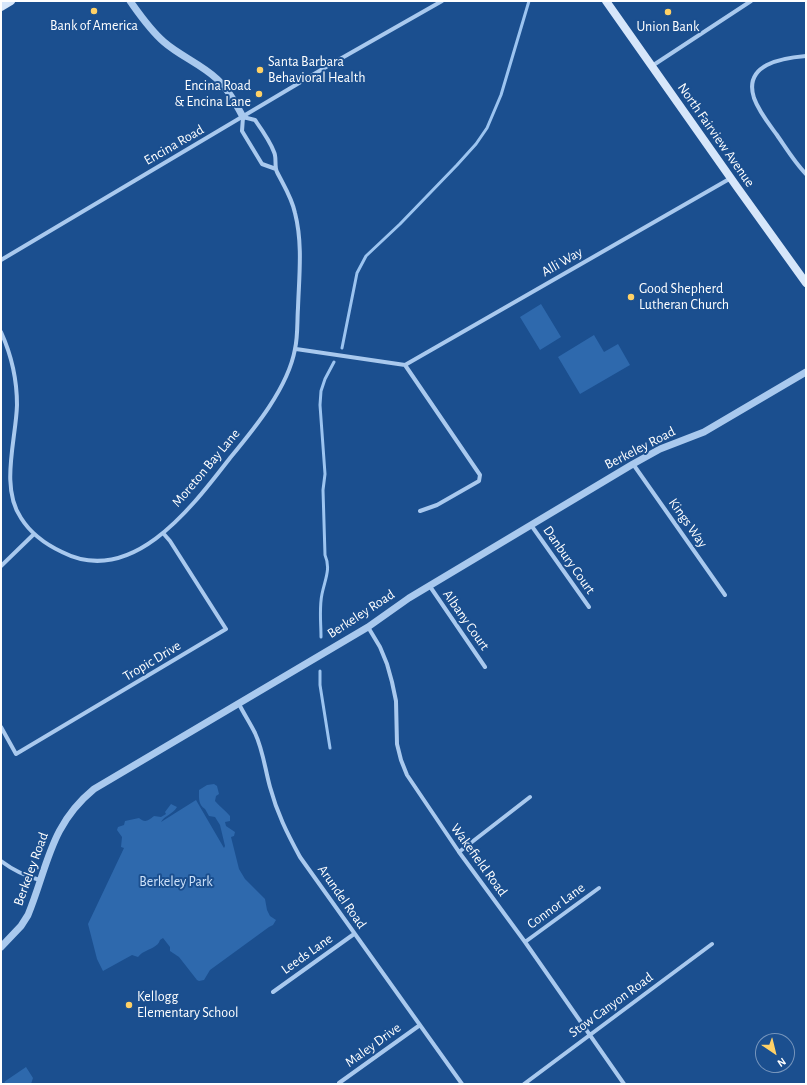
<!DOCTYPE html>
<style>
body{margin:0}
#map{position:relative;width:807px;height:1085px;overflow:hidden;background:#1b4f8f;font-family:"Alegreya Sans",sans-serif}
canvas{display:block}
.frame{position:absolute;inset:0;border:2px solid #fff;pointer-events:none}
.north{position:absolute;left:755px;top:1033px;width:40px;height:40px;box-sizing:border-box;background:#1b4f8f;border:1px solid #7695bc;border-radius:50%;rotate:145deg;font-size:11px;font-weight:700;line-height:16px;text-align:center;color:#fff}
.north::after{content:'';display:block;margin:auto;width:14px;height:18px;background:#ffd166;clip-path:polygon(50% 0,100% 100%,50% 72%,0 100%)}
</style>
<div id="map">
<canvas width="807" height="1085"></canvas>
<div class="frame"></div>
<div class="north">N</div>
</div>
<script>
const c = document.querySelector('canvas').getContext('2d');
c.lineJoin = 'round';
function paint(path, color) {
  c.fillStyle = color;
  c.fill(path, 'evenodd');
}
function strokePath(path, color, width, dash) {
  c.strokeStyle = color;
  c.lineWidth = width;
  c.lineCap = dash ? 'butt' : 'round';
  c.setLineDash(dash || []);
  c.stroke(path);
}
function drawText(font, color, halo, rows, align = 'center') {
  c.font = font + ' "Alegreya Sans",sans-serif';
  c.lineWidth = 4;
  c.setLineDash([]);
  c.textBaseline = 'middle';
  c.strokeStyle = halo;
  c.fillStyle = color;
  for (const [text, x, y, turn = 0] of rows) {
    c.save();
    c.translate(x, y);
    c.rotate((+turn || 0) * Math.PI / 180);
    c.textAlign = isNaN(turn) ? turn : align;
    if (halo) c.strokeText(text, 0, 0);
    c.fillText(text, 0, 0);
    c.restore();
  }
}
const green = new Path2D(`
 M541,304L561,337L540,350L520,317Z
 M594,335L604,352L618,344L630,365L580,394L558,357Z
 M214,784L217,786L219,794L216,796L215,801C220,807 225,810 230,816V821L225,822L226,826L235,832L234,836L231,837L239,869L245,879L265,899L267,910L270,916L276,920L273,925L269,927L210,970L204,980L199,981L197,980L179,957L170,951V947L163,938L160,940C158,947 149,949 144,952C141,953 140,955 138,957L132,955L103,971L97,959L88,924L124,848L121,847L122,837L117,830L118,827L124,825L125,821L139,818C145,823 148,821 154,816L161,817L166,814L165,812L171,804L177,807C173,814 164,816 161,822L196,800L224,848L225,846L220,825L215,817L209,816L205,809C198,805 199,797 199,790L207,785Z
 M26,1067L33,1078L31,1084H6L4,1082Z`);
const stream = new Path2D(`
 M342,348L357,273L366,256L400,224L457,165L476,144L487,128L501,95L529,1
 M321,637C321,623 319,608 322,594C325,579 331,569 325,555L323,490L325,474L320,405L321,391L325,379L334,362
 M320,671V685L330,748`);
const minor = new Path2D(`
 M806,56C782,58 743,64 754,98C759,112 769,124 777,135C786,148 795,163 806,174
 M652,66L751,1
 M243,117L242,131L262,164L276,169
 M1,260L326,67L442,1
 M1,332C11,354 17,381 17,405C16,440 0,487 21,518C31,534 45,544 62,552C132,588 192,507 230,458C254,429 288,388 295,349C298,336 297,322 298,308C299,277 303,244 295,213C292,198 284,186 277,172C274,166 277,158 274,152C270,141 262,130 255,120L243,117
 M296,349L405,365L480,475L479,481L437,505L420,511
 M405,365L731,178
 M633,464L725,595
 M531,525L589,607
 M1,566L34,534
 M429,585L485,667
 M368,627L380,647L387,664L392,682L396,701L397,744L401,760L407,775L459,852L525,942L624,1084
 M239,704C244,714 250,723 255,733C263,750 265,769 270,787C277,813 287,833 300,857L462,1084
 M1,727L16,754L226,629L170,541L163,533
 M459,852L530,797
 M1,861C13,870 25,876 40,880
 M525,942L599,888
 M273,992L354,934
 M339,1083L420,1025
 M524,1084L712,944`);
const tertiary = new Path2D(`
 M130,1C140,15 150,30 164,42C180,56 201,64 217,79C228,89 236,104 243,117
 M1,947L21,926L28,915C48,866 50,825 94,789L368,627L409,598L633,464L660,449L704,432L806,372`);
const secondary = new Path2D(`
 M606,1L737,187L806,283
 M1,7L11,1`);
const markers = [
 [94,11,4,"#ffd166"],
 [668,12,4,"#ffd166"],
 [260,70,4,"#ffd166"],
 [259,94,4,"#ffd166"],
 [631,297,4,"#ffd166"],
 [129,1005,4,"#ffd166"]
];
const poiNames = [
 ["Bank of America",94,26,"center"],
 ["Union Bank",668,27,"center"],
 ["Santa Barbara",268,62],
 ["Behavioral Health",268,78],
 ["Encina Road",251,86,"right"],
 ["& Encina Lane",251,102,"right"],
 ["Good Shepherd",639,289],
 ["Lutheran Church",639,305],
 ["Kellogg",137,997],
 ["Elementary School",137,1013]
];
const streetNames = [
 ["North Fairview Avenue",716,135,55],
 ["Encina Road",174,145,-30],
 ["Alli Way",562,262,-30],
 ["Berkeley Road",640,448,-27],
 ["Moreton Bay Lane",206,468,-50],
 ["Kings Way",688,523,55],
 ["Danbury Court",569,560,55],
 ["Berkeley Road",361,614,-33],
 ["Albany Court",466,620,55],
 ["Tropic Drive",152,661,-31],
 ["Wakefield Road",479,860,54],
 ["Berkeley Road",31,869,-70],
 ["Arundel Road",342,897,55],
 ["Connor Lane",556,906,-36],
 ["Leeds Lane",307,954,-35],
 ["Stow Canyon Road",611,1005,-36],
 ["Maley Drive",373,1045,-36]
];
const parkNames = [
 ["Berkeley Park",176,882]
];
paint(green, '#2e69ad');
strokePath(stream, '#9cc4f0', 3);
strokePath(minor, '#a9c9ee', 4);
strokePath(tertiary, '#a9c9ee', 7);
strokePath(secondary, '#d6e6fa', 8);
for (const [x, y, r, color] of markers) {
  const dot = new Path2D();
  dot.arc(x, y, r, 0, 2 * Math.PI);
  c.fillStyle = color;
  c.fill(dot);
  strokePath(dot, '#1b4f8f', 1.5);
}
drawText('14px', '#fff', '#1b4f8f', poiNames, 'left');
drawText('14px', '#fff', '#1b4f8f', streetNames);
drawText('14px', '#cfe3fa', '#1b4f8f', parkNames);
</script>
